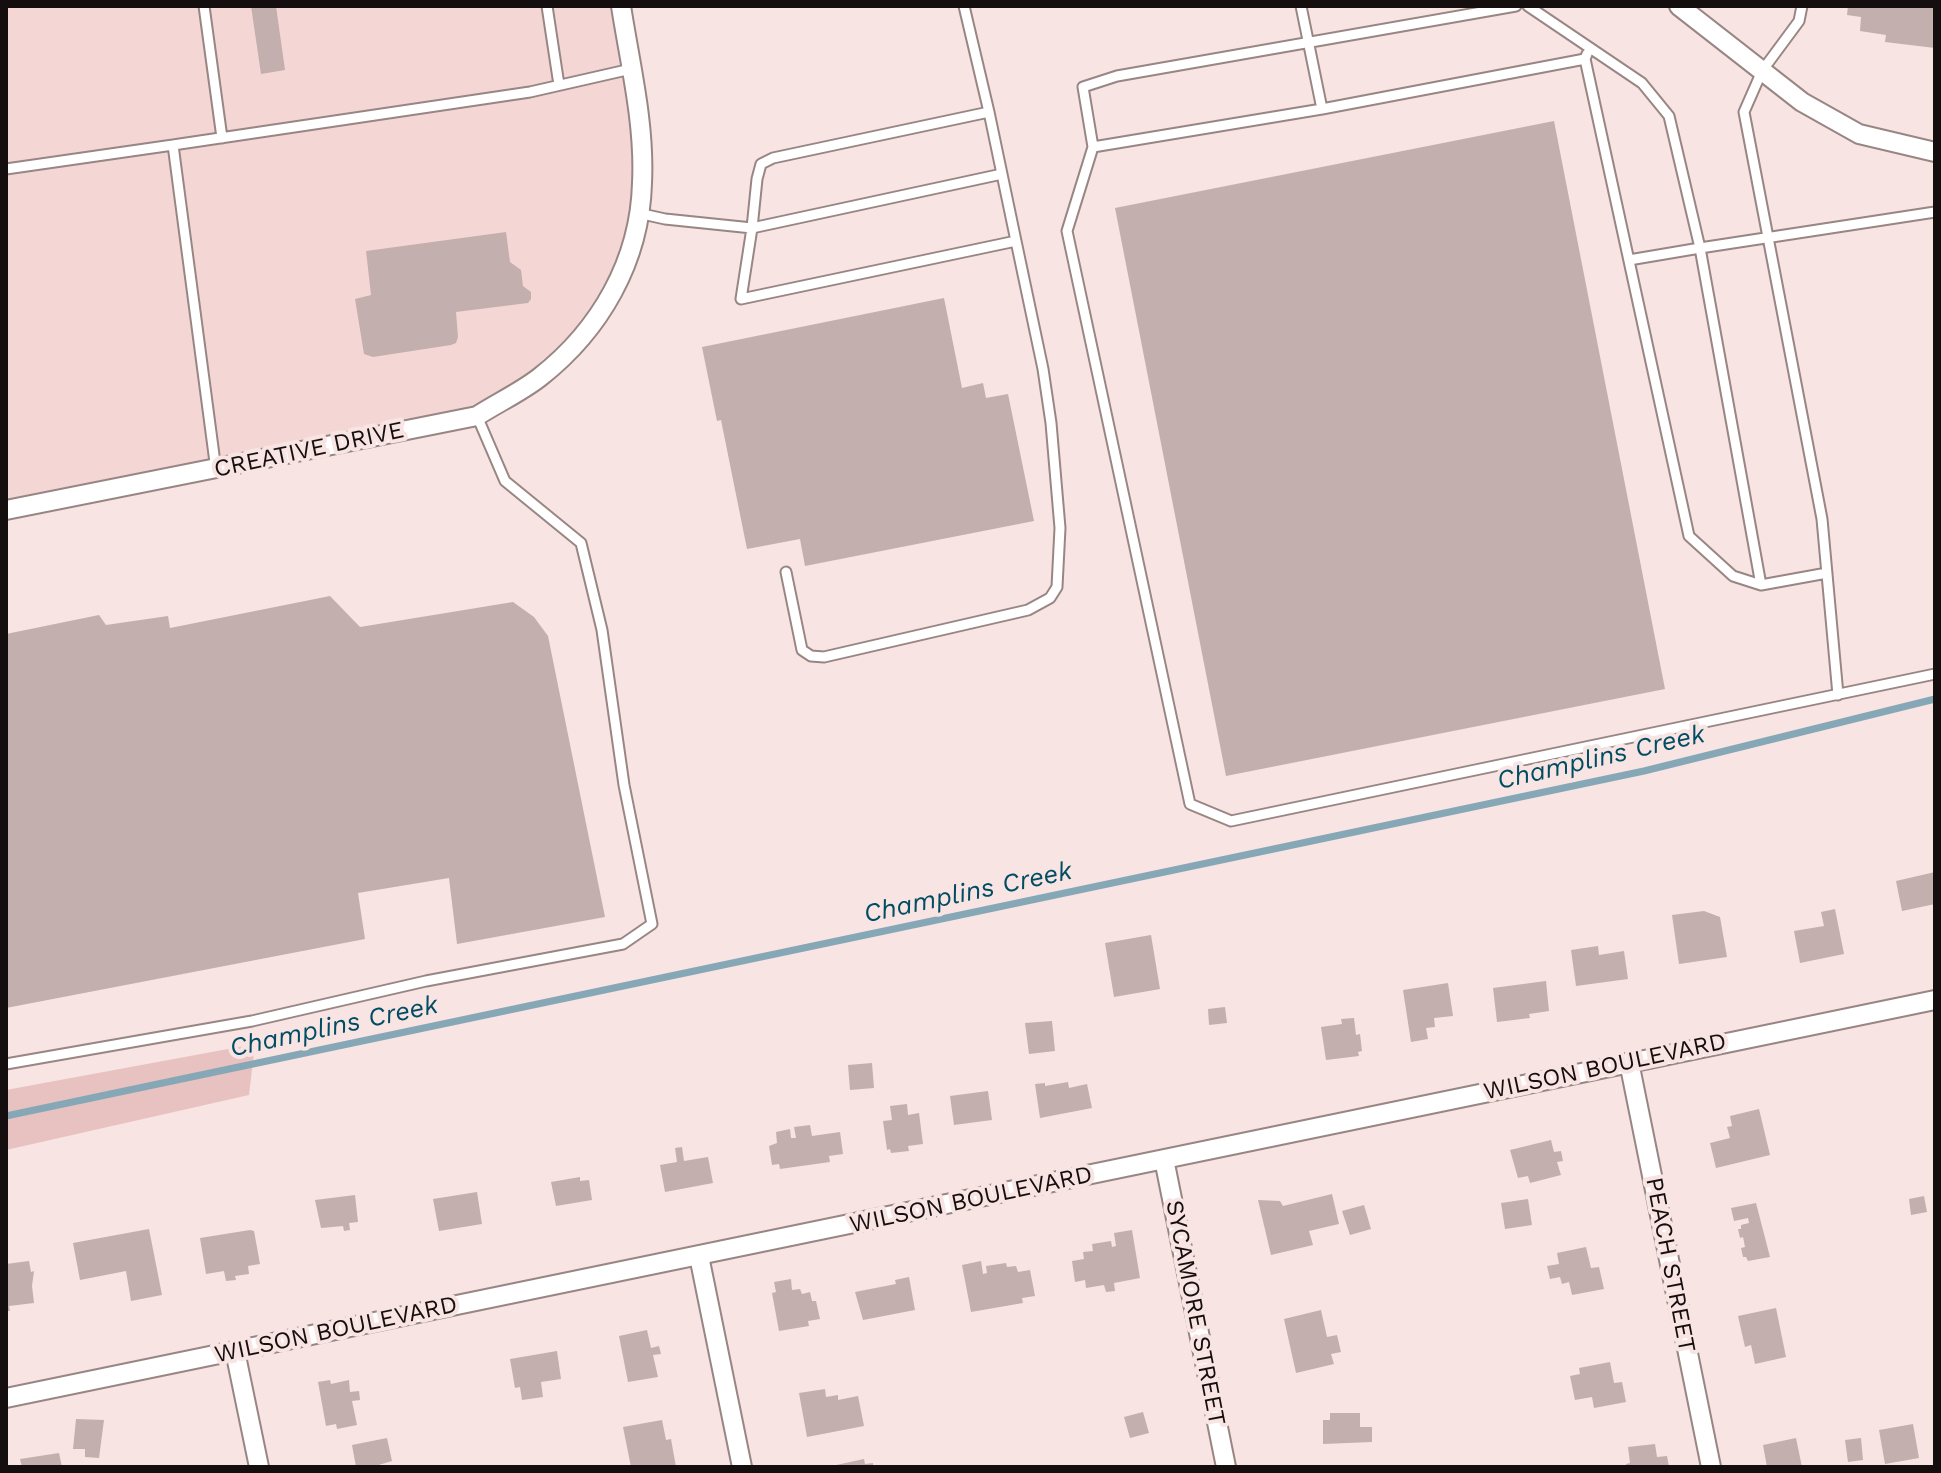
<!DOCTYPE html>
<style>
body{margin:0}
#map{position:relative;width:1941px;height:1473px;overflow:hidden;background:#f8e4e2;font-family:"Work Sans",sans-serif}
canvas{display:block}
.frame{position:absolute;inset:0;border:8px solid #150e0e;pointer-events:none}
</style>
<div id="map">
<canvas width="1941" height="1473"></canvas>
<div class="frame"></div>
</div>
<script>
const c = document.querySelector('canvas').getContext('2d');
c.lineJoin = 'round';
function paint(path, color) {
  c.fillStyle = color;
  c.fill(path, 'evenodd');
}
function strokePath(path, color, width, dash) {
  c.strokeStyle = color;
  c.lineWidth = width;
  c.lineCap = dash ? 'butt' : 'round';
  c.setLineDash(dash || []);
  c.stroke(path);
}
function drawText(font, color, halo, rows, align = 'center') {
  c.font = font + ' "Work Sans",sans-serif';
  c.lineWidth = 8;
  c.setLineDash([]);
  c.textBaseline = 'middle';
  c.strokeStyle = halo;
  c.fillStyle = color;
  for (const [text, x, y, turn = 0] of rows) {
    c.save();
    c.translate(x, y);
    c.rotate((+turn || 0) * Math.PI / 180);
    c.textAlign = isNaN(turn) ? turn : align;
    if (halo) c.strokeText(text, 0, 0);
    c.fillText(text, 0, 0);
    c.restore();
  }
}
const built = new Path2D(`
 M6,6H621L640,125L631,249L586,334L477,416L6,510Z`);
const green = new Path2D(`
 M255,1044L249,1095L6,1150V1090Z`);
const stream = new Path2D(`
 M6,1116L1644,771L1935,699`);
const building = new Path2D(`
 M251,6H276L285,70L261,74Z
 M1848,6H1935V48L1885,42L1886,35L1860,31L1861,17L1847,15Z
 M1554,121L1665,689L1226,776L1115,208Z
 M506,232L510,262L521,270L523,286L531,292V299L528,303L456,312L458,337L456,343L451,345L373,357L364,354L355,299L371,295L366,251Z
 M944,298L962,388L983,383L986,398L1008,394L1034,521L805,566L800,539L747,549L721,420L717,421L702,347Z
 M330,596L360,627L513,602L534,617L548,636L605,917L457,944L449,878L358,893L365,939L6,1008V634L99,615L106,625L168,616L170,628Z
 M1935,872V904L1902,911L1896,881Z
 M1835,909L1844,954L1800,963L1794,931L1824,926L1821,912Z
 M1704,911L1720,917L1727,957L1679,964L1672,915Z
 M1151,935L1160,989L1114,997L1105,943Z
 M1598,946L1599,955L1624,951L1628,979L1576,986L1571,950Z
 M1546,981L1549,1011L1529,1014L1530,1018L1497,1022L1493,988Z
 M1448,983L1453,1016L1434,1018L1435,1027L1426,1028L1428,1039L1411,1042L1403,990Z
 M1225,1007L1227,1023L1209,1025L1208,1009Z
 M1354,1018L1356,1035L1360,1034L1362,1051L1358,1052L1359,1056L1326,1060L1321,1027L1342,1024L1341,1019Z
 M1052,1021L1055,1051L1029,1054L1025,1023Z
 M872,1063L874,1088L850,1090L848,1065Z
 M1068,1082L1069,1088L1087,1084L1092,1108L1040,1118L1035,1084L1045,1083V1086Z
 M988,1091L992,1120L954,1125L950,1096Z
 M907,1104L908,1115L919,1113L923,1144L908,1146L909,1151L891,1153L890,1149L887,1150L883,1121L892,1120L890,1106Z
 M1759,1109L1770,1155L1716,1168L1710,1143L1730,1138L1727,1127L1732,1126L1730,1116Z
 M810,1125L812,1136L840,1132L843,1154L829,1156L830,1162L780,1169L779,1164L772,1165L769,1146L777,1143L776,1132L790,1129L791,1138H796L794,1127Z
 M1551,1140L1554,1152L1561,1151L1563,1161L1557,1162L1561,1175L1530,1183L1528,1176L1518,1178L1510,1150Z
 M682,1147L684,1161L708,1157L713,1183L665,1192L660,1165L677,1162L675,1148Z
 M580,1177V1181L589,1180L592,1200L556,1206L551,1182Z
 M477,1192L482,1224L439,1231L433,1199Z
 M1332,1194L1339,1224L1309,1231L1313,1245L1271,1255L1258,1200L1280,1201L1283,1206Z
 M355,1195L358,1222L349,1223L350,1230L344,1231L343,1226L321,1228L315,1200Z
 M1924,1196L1927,1212L1911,1215L1909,1199Z
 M1528,1199L1532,1225L1505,1229L1501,1203Z
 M1756,1203L1770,1257L1748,1261L1746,1257H1743L1741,1248L1745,1247L1743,1237L1740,1238L1738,1229H1741V1225L1749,1223L1748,1218L1734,1221L1731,1208Z
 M1364,1205L1371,1229L1350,1235L1342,1211Z
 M149,1229L162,1295L131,1301L126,1271L80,1280L73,1243Z
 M250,1230L254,1231L260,1264L248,1266L249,1274L235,1276L236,1280L226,1281L224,1271L206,1274L200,1238Z
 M1132,1230L1140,1278L1114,1283L1115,1291L1106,1292L1104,1285L1086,1288L1085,1280L1075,1282L1072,1261L1084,1259L1083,1252L1093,1251L1092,1244L1111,1241L1112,1247L1116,1246L1114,1233Z
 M1586,1247L1591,1268L1599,1267L1604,1289L1572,1295L1569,1282L1562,1284L1560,1277L1550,1279L1547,1266L1559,1264L1557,1253Z
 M29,1261L31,1272L34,1271L32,1286L34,1303L9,1306L10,1311H6V1264Z
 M981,1261L983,1274L987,1273L986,1266L1006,1263L1007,1267L1016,1266L1018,1272L1030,1270L1035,1296L1022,1298L1023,1303L971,1312L962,1265Z
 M909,1277L915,1310L863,1320L855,1292L896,1284L895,1280Z
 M791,1279L792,1290L800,1289L802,1294L810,1292L812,1301H816L820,1319L808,1321L809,1326L779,1331L772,1293L776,1292L774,1282Z
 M1776,1308L1786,1357L1755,1364L1751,1345L1745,1347L1738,1316Z
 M1321,1310L1327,1337L1337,1335L1341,1352L1331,1354L1334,1364L1296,1373L1284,1319Z
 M647,1330L651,1348L659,1346L661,1354L653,1355L658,1377L628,1382L619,1336Z
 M557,1351L561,1379L541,1382L543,1397L522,1400L520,1387L515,1388L510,1359Z
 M1610,1362L1614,1383L1622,1382L1626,1402L1594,1408L1592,1397L1575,1400L1570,1376L1580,1374L1579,1368Z
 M330,1380L331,1384L349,1380L350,1392L359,1391L360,1400L352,1401L357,1425L337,1429L336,1424L326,1426L318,1382Z
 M825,1389L826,1397L838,1395V1400L858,1396L864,1426L807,1437L799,1393Z
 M1143,1412L1149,1433L1130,1438L1124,1417Z
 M1330,1413H1360V1427H1372V1442L1323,1444V1420H1330Z
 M76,1419L104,1420L99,1458L85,1457V1449H73Z
 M662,1420L666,1440L671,1439L676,1467H631L623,1427Z
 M1913,1424L1919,1458L1885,1464L1879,1430Z
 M387,1438L392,1461L372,1467H356L352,1445Z
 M1796,1438L1802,1467H1767L1763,1445Z
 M1861,1438L1863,1460L1848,1462L1845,1440Z
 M1655,1444L1657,1457L1667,1456L1669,1467H1626V1464L1630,1463L1628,1447Z
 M59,1453L62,1467H22L20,1459Z
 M864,1459L865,1464L873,1463V1467H827Z`);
const lane = new Path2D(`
 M204,6L222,138
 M547,6L559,85
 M1301,6L1322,109
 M1516,6L1117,76L1083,87L1093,147L1067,231L1190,804L1231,821L1935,674
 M1528,6L1642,83L1669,116L1700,248L1935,212
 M1802,6L1799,21L1762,71L1744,112L1822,519L1838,695
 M1585,59L1689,536L1733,576L1761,585
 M989,112L1016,241L741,299L752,228L1002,174
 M173,145L530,92L631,69
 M1093,147L1322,109L1585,59L1587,54
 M6,169L173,145L216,470
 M638,213L665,219L752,228L757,179L761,164L773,158L989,112L964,6
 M1629,260L1700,248L1761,585L1827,573
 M786,572L802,650L811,656L824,657L1028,610L1050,598L1057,587L1060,528L1051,423L1043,369L1016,241
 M6,1064L252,1021L426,981L623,944L652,924L624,785L602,630L581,543L505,481L477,416`);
const street = new Path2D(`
 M1679,6L1802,102L1859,134L1935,152
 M6,510L477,416C497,403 521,392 540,377C600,330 640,261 642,183C645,124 630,64 621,6
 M1629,1062L1711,1467
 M1164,1159L1226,1467
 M699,1256L742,1467
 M235,1351L259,1467
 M6,1398L1935,1000`);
const streetNames = [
 ["CREATIVE DRIVE",309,450,-12],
 ["WILSON BOULEVARD",1605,1067,-12],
 ["WILSON BOULEVARD",971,1200,-12],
 ["PEACH STREET",1670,1265,79],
 ["SYCAMORE STREET",1195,1313,79],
 ["WILSON BOULEVARD",336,1330,-12]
];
const waterNames = [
 ["Champlins Creek",1601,758,-13],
 ["Champlins Creek",968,893,-12],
 ["Champlins Creek",334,1027,-12]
];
paint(built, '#f4d7d5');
paint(green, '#e8c2c0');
strokePath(stream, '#86a8b6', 7);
paint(building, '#c3afae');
strokePath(lane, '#988684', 13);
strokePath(street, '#988684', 22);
strokePath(lane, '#fff', 9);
strokePath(street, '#fff', 18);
drawText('24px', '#150e0e', '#f8e4e2', streetNames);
drawText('italic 26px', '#004c62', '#f8e4e2', waterNames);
</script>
